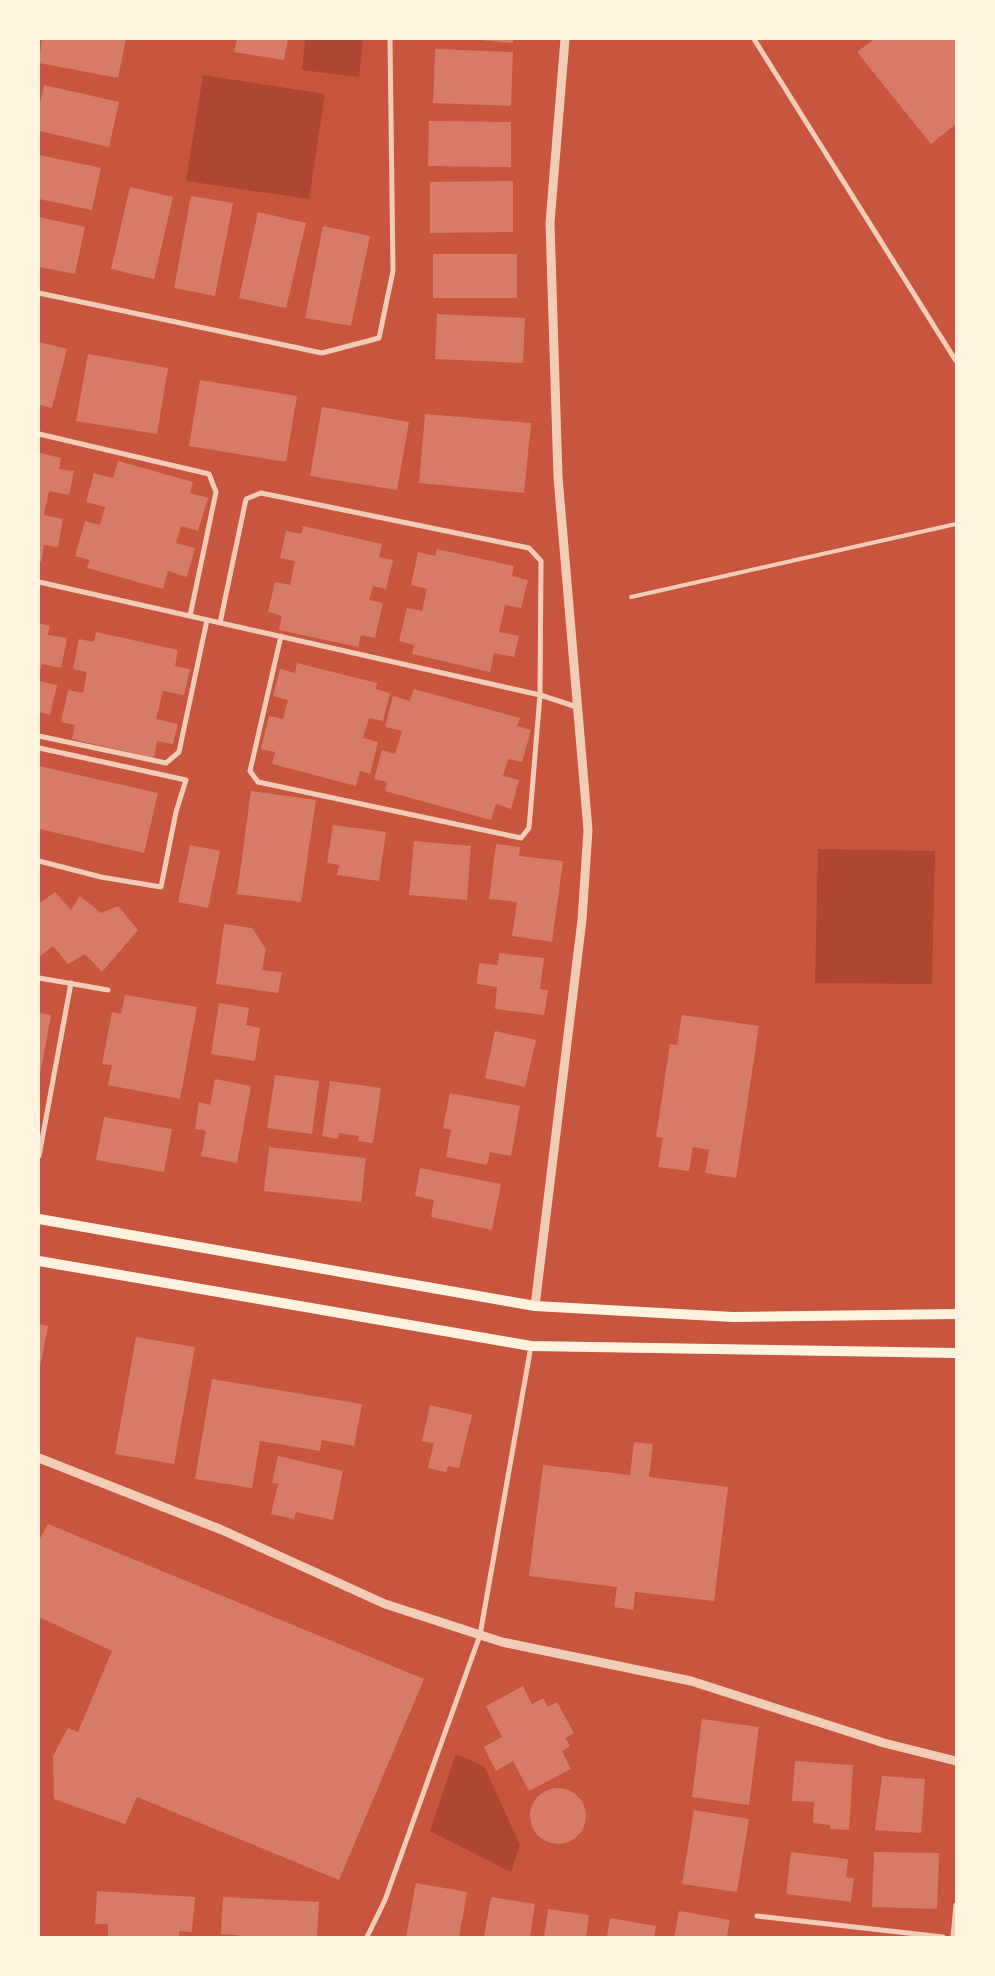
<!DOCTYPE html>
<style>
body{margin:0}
#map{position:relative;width:995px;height:1976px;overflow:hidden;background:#c8553d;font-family:Quicksand,sans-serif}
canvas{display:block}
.frame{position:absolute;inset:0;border:40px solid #fff3e0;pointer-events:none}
</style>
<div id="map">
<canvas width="995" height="1976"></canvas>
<div class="frame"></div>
</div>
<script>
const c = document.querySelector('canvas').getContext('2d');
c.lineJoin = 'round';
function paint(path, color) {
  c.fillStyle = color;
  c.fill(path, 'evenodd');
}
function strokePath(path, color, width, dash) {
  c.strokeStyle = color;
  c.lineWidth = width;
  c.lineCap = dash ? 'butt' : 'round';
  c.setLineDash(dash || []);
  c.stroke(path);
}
const green = new Path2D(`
 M305,39H363L359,77L302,70Z
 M203,75L325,94L309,199L186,181Z
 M818,849L935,851L932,984L815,983Z
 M456,1754L484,1766L520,1845L511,1872L430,1831Z`);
const building = new Path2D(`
 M42,39H126L118,78L39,63Z
 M237,39H288L284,60L234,52Z
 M469,39H513V43Z
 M874,39H956V124L931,144L857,52Z
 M435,49L513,52L511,106L433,103Z
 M44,85L119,102L109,147L39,131V108Z
 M429,121L511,122V167L428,166Z
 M39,155L101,168L92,210L39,199Z
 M513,181V232L430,233V182Z
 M130,187L173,197L154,279L111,269Z
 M191,196L233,203L215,296L174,288Z
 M258,212L306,223L286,308L239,298Z
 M39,217L85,227L75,274L39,267Z
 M323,226L370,236L351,326L305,318Z
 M433,254H517V298H433Z
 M437,314L525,318L523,363L435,359Z
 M39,342L67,349L52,408L39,405Z
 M88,354L168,368L157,434L76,421Z
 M200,380L297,396L286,462L189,446Z
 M322,407L409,422L397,490L310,476Z
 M425,414L531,423L524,493L419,483Z
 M39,453L61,458L59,469L74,471L69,495L49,491L44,515L63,519L58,547L44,545L41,562L39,561Z
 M118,461L193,482L190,493L208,498L198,531L181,526L176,543L195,548L187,577L168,571L163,589L87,568L90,560L75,556L85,521L100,525L105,507L86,502L94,473L113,478Z
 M303,526L382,544L379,557L393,560L386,589L373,586L369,600L383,603L375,638L361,635L358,647L279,630L282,616L268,612L275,582L290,585L295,561L280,558L286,531L301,534Z
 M437,549L514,566L512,576L528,580L521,608L505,605L499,632L519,636L514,657L494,653L490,672L412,654L414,645L399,641L407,608L422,611L427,589L411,585L418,552L435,556Z
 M39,623L50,626L48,635L67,638L61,668L42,664L39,675Z
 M96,632L178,650L175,666L190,669L184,695L163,691L156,719L178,724L173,744L157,741L154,758L72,739L75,725L61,722L68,690L83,693L87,672L73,669L79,639L94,642Z
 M297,663L377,683L376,689L390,693L383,721L369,718L363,738L378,742L370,774L360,771L356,786L272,764L275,752L261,749L269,716L283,719L288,700L273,696L280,669L295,673Z
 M39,681L57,685L50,715L39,712Z
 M414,689L520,718L517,726L531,730L522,762L508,759L503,776L519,780L511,809L496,804L491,820L385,791L387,782L374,779L382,750L395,754L402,731L385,727L393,696L410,701Z
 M39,766L158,793L144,853L39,829Z
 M251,791L316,800L301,902L237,894Z
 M333,825L386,832L379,881L337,875L339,865L327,863Z
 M414,841L471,846L467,900L409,895Z
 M496,844L520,847L519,856L563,861L552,942L512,936L517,902L489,899Z
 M190,845L220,851L208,908L178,902Z
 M55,892L71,910L80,896L101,913L118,906L138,930L102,972L85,954L68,964L53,946L39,957V902L40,903Z
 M224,924L252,928L266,949L262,970L282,972L278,993L216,984Z
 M499,953L544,958L540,989L548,990L544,1015L495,1009L497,987L477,984L479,963L498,965Z
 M125,995L197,1007L180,1099L108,1085L112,1065L102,1064L112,1012L121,1014Z
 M219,1003L249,1008L246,1025L260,1028L255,1061L211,1054Z
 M39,1013L51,1015L40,1075H39Z
 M682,1015L759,1026L736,1178L705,1173L709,1150L693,1147L689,1171L658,1167L663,1138L656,1137L670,1044L677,1045Z
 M495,1031L536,1040L525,1087L485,1078Z
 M275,1075L319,1081L312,1134L267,1128Z
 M215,1079L251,1086L237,1163L201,1156L206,1131L195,1129L199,1102L210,1105Z
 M330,1081L381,1088L373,1143L358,1141L359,1136L339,1133L338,1139L322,1136Z
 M450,1093L520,1106L511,1156L490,1152L487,1165L446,1157L451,1130L443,1128Z
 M104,1117L172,1129L164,1172L96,1160Z
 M269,1147L366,1158L361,1202L264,1191Z
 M420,1168L501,1184L492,1230L431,1217L434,1200L415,1196Z
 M39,1324L48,1326L40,1367H39Z
 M136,1337L195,1347L174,1464L115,1454Z
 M212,1379L362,1404L354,1446L322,1440L320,1451L260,1441L252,1488L195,1479Z
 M430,1405L472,1415L459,1468L448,1466L446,1472L428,1468L434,1443L422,1441Z
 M634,1442L653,1444L649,1477L728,1487L714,1601L635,1592L633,1610L614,1607L617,1587L529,1576L543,1465L630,1475Z
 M278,1456L343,1471L333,1520L296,1512L294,1519L271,1514L278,1484L272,1483Z
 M48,1524L424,1679L339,1880L137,1797L125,1824L54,1799L53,1756L68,1728L78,1732L112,1651L39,1617V1540Z
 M523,1686L532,1704L543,1698L548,1707L557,1702L574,1733L565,1738L570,1746L562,1751L571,1769L529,1791L513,1761L496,1771L484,1747L502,1737L486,1706Z
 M702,1719L759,1727L749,1805L692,1797Z
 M795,1761L853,1765L849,1830L830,1829V1825L813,1823L814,1802L792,1801Z
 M882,1776L925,1779L921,1833L875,1830Z
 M530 1816a28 28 0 1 1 56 0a28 28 0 1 1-56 0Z
 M694,1810L749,1819L737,1892L682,1884Z
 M791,1852L848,1859L846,1877L854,1878L851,1902L786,1894Z
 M874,1852L939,1853L937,1909L872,1907Z
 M416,1883L467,1892L459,1937H406Z
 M97,1891L195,1897L192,1932L179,1931V1937H108V1924H95Z
 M223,1897L319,1902L317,1937H239V1935L221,1934Z
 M491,1897L535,1904L530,1937H484Z
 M548,1909L589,1915L586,1937H544Z
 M679,1911L730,1920L727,1937H674Z
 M610,1918L656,1926L654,1937H607Z`);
const service = new Path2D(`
 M631,597L956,524`);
const minor = new Path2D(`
 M754,39L956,361
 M39,293L322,353L379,338L393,271L390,39
 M39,434L209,474L216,492L190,616
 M39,582L540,695L577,707
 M220,623L246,499L261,493L529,548L541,561L540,695L529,828L521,838L258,782L250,771L281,636
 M39,736L166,763L179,752L207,620
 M39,748L186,780L176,812L161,887L101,877L39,861
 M39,978L108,990
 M39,1156L71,983
 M757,1916L943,1937
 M367,1937L385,1900L480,1635L531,1346
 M953,1937L956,1905`);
const tertiary = new Path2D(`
 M535,1306L582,920L588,830L558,477L550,223L565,39
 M39,1458L222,1530L385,1604L502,1642L691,1681L884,1743L956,1761`);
const secondary = new Path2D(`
 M39,1219L535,1306L733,1317L956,1314
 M39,1261L531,1346L956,1353`);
paint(green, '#ae4732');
paint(building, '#d67c66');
strokePath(service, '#f1ccb7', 4);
strokePath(minor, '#f1ccb7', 5);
strokePath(tertiary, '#f1ccb7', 9);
strokePath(secondary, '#fff3e0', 10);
</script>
